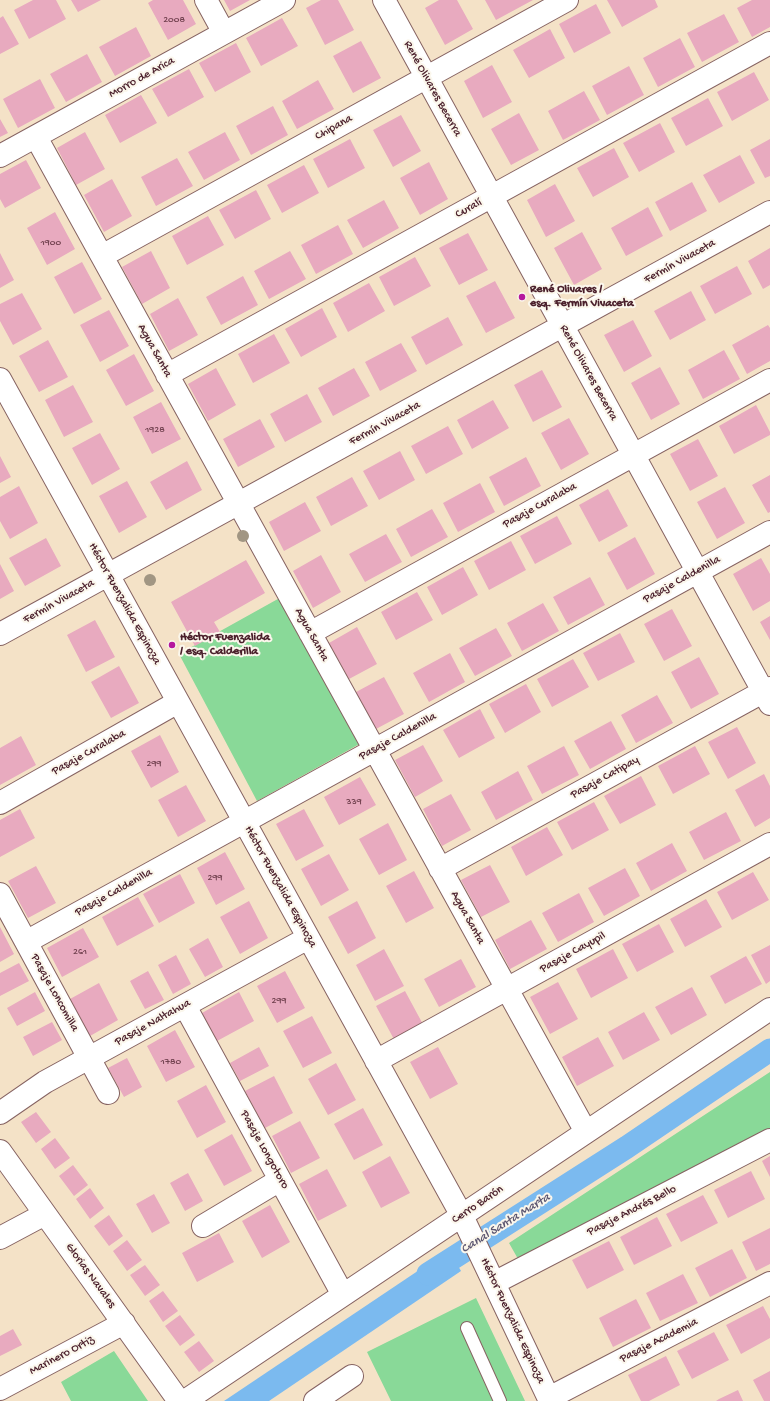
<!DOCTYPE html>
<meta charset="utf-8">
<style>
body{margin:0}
canvas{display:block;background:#f4e2c7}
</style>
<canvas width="770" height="1401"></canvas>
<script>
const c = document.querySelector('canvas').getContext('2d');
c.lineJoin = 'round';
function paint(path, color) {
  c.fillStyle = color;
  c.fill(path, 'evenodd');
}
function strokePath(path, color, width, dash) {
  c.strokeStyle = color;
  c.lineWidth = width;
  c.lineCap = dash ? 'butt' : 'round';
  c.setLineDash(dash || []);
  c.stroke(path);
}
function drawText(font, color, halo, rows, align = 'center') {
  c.font = font + ' "Gochi Hand",sans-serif';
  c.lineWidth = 4;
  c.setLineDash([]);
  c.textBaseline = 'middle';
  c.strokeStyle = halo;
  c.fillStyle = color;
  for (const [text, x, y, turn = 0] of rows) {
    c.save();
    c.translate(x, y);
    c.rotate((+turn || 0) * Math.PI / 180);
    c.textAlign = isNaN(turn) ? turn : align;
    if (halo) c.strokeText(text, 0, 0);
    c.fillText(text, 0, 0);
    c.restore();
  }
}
const green = new Path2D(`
 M285,595L363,742L257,801L179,654Z
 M770,1072V1130L522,1266L509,1243Z
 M476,1298L525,1401H391L367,1352Z
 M114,1351L148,1401H71L61,1382Z`);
const water = new Path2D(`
 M449,1250L461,1271L269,1401H224Z`);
const canal = new Path2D(`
 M428,1274L627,1147L770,1050`);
const building = new Path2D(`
 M33,0H56L66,19L29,39L14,10Z
 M71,0H101L78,12Z
 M153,0H183L196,24L168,40L148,3Z
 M224,0H250L230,11Z
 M321,0H338L354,30L325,45L306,8Z
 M439,0H457L473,29L445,45L425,8Z
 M485,0H533L496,20Z
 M607,0H655L658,7L622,27Z
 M752,0H770V27L752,37L737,8Z
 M596,4L611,33L574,53L559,24Z
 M724,14L739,42L702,62L687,33Z
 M3,16L19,44L0,54V18Z
 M282,18L298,46L261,66L246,38Z
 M136,27L151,56L115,76L99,47Z
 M550,29L565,58L529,78L513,50Z
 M680,38L695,67L658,87L643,58Z
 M361,41L381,78L353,93L333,56Z
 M236,43L251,72L215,92L199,63Z
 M87,54L102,82L66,102L50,74Z
 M492,65L512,102L483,118L464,81Z
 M629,66L644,95L607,115L592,86Z
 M189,69L204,97L168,117L152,89Z
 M754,72L769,100L732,121L717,92Z
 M40,79L55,108L18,128L3,99Z
 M318,80L334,109L297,129L282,101Z
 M584,91L600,120L563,140L548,111Z
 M141,95L157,123L120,143L105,115Z
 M708,98L723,126L686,146L671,118Z
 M273,106L288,135L251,155L236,126Z
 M519,113L539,150L511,165L491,129Z
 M401,115L421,151L393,167L373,130Z
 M0,119L8,133L0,137Z
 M660,123L675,152L639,172L623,143Z
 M85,132L105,169L76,185L57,148Z
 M225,132L240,160L204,180L188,152Z
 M350,139L365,168L328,188L313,159Z
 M770,139V176L765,178L750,150Z
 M614,148L629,177L593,197L577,168Z
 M740,155L755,183L719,203L703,175Z
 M177,158L193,186L156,206L141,177Z
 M26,160L41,188L5,208L0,199V174Z
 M429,162L448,199L420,215L400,178Z
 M304,165L319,193L282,213L267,185Z
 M112,179L132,216L104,232L84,195Z
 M692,182L707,211L670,231L655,202Z
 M555,184L575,221L546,237L527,200Z
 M256,190L271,219L235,239L219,210Z
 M384,200L399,228L363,248L347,220Z
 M648,207L663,236L626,256L611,228Z
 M55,212L75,249L47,265L27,228Z
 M208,216L224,245L187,265L172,236Z
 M338,225L353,254L316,274L301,245Z
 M582,232L602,269L574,285L554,248Z
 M468,233L488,270L459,285L439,248Z
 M770,248V285L763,289L748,261Z
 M151,251L170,288L142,304L122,267Z
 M290,251L306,279L269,299L254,271Z
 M0,253L14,280L0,288Z
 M415,257L431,286L394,306L379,277Z
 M82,262L102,299L74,314L54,277Z
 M737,266L752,294L715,314L700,286Z
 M243,276L258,305L221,325L206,297Z
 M495,281L515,318L486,333L466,296Z
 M369,283L385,311L348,332L333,303Z
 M691,291L706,320L670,340L654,311Z
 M22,293L42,329L13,345L0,321V304Z
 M178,298L198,335L169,351L150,314Z
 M322,308L337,337L301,357L285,329Z
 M109,310L129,346L100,362L80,325Z
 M448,317L463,345L426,365L411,337Z
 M633,320L652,356L624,372L604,335Z
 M768,325L770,328V361L747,374L732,345Z
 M274,334L290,363L253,383L238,354Z
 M48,340L68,377L39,392L19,356Z
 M401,343L417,371L380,391L365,362Z
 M724,350L740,379L703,399L688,370Z
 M134,354L154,391L126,406L106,370Z
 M660,367L680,404L651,420L631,383Z
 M216,368L236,405L208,421L188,384Z
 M354,368L370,396L333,416L318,388Z
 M542,370L562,407L533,422L514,385Z
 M73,385L93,422L64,437L45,400Z
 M307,394L322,422L285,442L270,414Z
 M493,400L509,428L472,449L457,420Z
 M161,402L181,439L152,454L133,417Z
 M756,405L770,432V435L734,454L719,426Z
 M569,418L589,454L561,470L541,433Z
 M260,419L275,447L238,467L223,439Z
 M448,426L463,454L426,474L411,446Z
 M100,433L120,469L92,485L72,448Z
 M698,439L718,476L690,491L670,454Z
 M400,451L415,480L379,500L363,471Z
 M0,456L11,477L0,483Z
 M526,457L541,486L504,506L489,477Z
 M187,461L202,490L166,510L150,482Z
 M770,475V512L768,513L752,485Z
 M352,477L368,506L331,526L316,497Z
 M127,481L147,517L119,533L99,496Z
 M480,483L495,512L458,532L443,503Z
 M19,486L38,523L10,539L0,521V497Z
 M725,487L745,523L717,539L697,502Z
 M608,489L628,526L599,542L579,505Z
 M305,502L321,531L284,551L269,522Z
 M432,509L448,537L411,557L396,529Z
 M557,516L572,544L535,564L520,536Z
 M386,534L402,562L365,582L349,554Z
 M635,537L655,574L627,590L607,553Z
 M46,538L61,566L25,586L9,558Z
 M511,541L526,570L489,590L474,561Z
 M321,555L341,592L313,608L293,571Z
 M761,558L770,574V601L753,611L733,574Z
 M246,560L265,593L214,622L220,632L195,646L171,602Z
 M0,564L14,591L0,599Z
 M463,567L478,595L442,615L427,587Z
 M590,577L605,605L568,625L553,597Z
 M417,592L433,620L396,640L381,612Z
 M543,603L559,631L522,651L507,623Z
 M672,609L692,646L664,661L644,624Z
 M770,616V640L760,622Z
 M95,620L115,657L86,672L67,635Z
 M357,627L377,664L349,679L329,643Z
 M496,628L512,656L475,676L459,648Z
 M620,633L635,662L598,681L583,653Z
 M450,653L465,682L429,702L413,673Z
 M699,657L719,694L691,709L671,672Z
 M573,659L589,687L552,707L537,679Z
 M119,666L139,703L111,718L91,682Z
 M384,677L404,714L376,729L356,692Z
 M526,684L541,712L505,733L489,704Z
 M657,695L673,723L636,743L621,715Z
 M480,709L495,738L459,758L443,730Z
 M611,721L626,749L590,769L574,741Z
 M737,727L756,763L728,779L708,742Z
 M160,735L179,772L151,788L131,751Z
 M21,736L36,765L0,785V748Z
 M423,745L443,781L415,797L395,760Z
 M564,746L579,775L542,794L527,766Z
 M695,746L710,774L673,794L658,766Z
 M518,771L533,800L496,820L481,792Z
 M764,774L770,786V818L755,827L735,790Z
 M641,776L656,805L620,824L604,796Z
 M360,777L376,805L339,825L324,797Z
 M186,785L206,821L178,837L158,800Z
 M451,794L471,830L442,846L423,809Z
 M594,802L609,830L572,850L557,822Z
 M20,809L35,838L0,857V820Z
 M304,809L324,846L296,861L276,824Z
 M726,812L741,841L704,860L689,832Z
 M388,823L407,860L379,875L359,839Z
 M547,827L563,855L526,876L511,847Z
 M672,843L687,871L651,891L636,863Z
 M225,852L245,889L216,905L197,868Z
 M329,854L349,890L321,906L301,869Z
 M490,865L510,902L481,917L461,880Z
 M36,866L56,903L28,918L8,881Z
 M625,868L640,896L604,916L588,888Z
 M414,871L434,908L406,923L386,886Z
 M753,872L769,900L732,920L717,892Z
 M180,874L195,903L159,923L143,894Z
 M579,893L594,922L558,942L542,913Z
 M138,897L154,926L117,946L102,917Z
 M706,899L722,927L685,947L670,919Z
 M249,901L268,938L240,954L220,917Z
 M357,901L376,938L348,954L328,917Z
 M531,920L547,949L510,969L495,940Z
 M659,924L674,952L637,972L622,944Z
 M0,927L14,954L0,962Z
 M83,928L99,957L62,977L47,948Z
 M208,938L223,967L205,977L189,949Z
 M770,945V981L766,984L751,955Z
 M384,949L404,986L375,1001L356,965Z
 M613,949L628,978L591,998L576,969Z
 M176,955L191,984L173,994L158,965Z
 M746,956L762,984L725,1004L710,976Z
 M461,959L476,987L439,1007L424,979Z
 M19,963L29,981L0,996V973Z
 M148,971L164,1000L145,1009L130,981Z
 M285,971L305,1008L277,1023L257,986Z
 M558,982L578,1019L550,1034L530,997Z
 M99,983L118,1020L90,1036L70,999Z
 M692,987L707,1015L671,1035L655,1007Z
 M405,991L425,1028L396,1043L376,1006Z
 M35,992L45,1011L17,1026L7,1008Z
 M239,992L254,1021L217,1041L202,1013Z
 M644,1012L660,1040L623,1060L608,1032Z
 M312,1016L332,1053L303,1068L283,1031Z
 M52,1022L62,1040L33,1056L23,1037Z
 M175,1030L195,1067L166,1082L147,1046Z
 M598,1037L614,1066L577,1086L562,1057Z
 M259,1047L269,1066L240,1081L230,1063Z
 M438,1047L458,1084L430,1099L410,1062Z
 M127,1058L142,1087L124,1097L108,1068Z
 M336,1063L356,1100L328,1115L308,1079Z
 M274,1076L293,1113L265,1128L245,1091Z
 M206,1085L226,1122L197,1138L177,1101Z
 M363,1108L383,1145L354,1160L334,1124Z
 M36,1112L51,1132L36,1143L21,1122Z
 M300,1121L320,1158L291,1173L272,1136Z
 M232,1134L252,1171L224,1186L204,1150Z
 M55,1138L70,1158L55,1169L41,1149Z
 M390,1156L410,1193L381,1208L362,1172Z
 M770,1156V1177L762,1161Z
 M73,1165L88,1185L74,1196L59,1176Z
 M327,1169L347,1206L318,1221L299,1184Z
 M751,1171L765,1199L728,1218L714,1190Z
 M188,1173L203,1201L185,1211L170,1183Z
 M90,1188L104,1208L90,1219L76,1199Z
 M154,1194L170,1223L152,1233L136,1204Z
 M703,1195L718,1223L681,1242L666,1214Z
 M270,1205L290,1242L262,1258L242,1221Z
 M109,1215L123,1236L109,1246L94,1226Z
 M657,1217L672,1246L634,1265L620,1237Z
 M770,1228V1264L756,1271L742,1242Z
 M219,1233L234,1262L197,1282L182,1253Z
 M127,1240L142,1260L127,1271L113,1251Z
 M609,1241L624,1270L587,1289L572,1260Z
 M732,1249L747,1278L710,1297L695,1268Z
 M145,1265L160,1285L145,1296L130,1275Z
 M683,1274L698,1303L660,1321L646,1293Z
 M163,1291L178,1311L163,1322L149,1301Z
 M636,1299L651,1328L613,1347L599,1318Z
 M763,1306L770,1319V1338L741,1354L726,1325Z
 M180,1315L195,1335L180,1346L165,1326Z
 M13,1329L22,1345L0,1356V1336Z
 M714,1332L729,1360L692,1379L677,1351Z
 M199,1341L214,1361L199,1372L184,1352Z
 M666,1356L680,1385L649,1401H641L628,1375Z
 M770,1371V1401H764L753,1380Z
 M738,1390L743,1401H716L719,1399Z`);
const service = new Path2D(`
 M467,1328L500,1401`);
const minor = new Path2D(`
 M206,0L224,33
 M384,0L770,704
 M36,137L586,1132
 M0,156L284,0
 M102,256L567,0
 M167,375L770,43
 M0,379L462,1216L550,1401
 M310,633L770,380
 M0,634L770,212
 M0,803L178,702
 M440,869L770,688
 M0,894L108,1093
 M26,942L770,532
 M185,1006L343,1295
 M376,1061L770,844
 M0,1113L45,1082L308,938
 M0,1151L179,1401
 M203,1226L280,1180
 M0,1238L45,1214
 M494,1283L770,1140
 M0,1389L124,1323
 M549,1398L770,1283
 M185,1401L770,1009
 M315,1401L352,1376`);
const trees = [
 [243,536],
 [150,580]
];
const markers = [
 [522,297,4,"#b5179e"],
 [172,645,4,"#b5179e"]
];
const numberNames = [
 ["2008",174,20],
 ["1900",51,243],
 ["1928",155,430],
 ["299",154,764],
 ["339",354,802],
 ["299",215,878],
 ["261",80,952],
 ["299",279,1001],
 ["1780",171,1062]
];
const streetNames = [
 ["Morro de Arica",142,78,-29],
 ["René Olivares Becerra",432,89,61],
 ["Chipana",334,128,-29],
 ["Curalí",469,209,-29],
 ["Fermín Vivaceta",680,262,-29],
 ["Agua Santa",154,351,61],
 ["René Olivares Becerra",588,373,61],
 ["Fermín Vivaceta",385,424,-29],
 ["Pasaje Curalaba",540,506,-29],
 ["Pasaje Caldenilla",682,580,-29],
 ["Fermín Vivaceta",59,602,-29],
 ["Héctor Fuenzalida Espinoza",124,604,61],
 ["Agua Santa",311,635,61],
 ["Pasaje Caldenilla",398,737,-29],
 ["Pasaje Curalaba",89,753,-29],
 ["Pasaje Catipay",605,778,-29],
 ["Héctor Fuenzalida Espinoza",280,887,61],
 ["Pasaje Caldenilla",114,893,-29],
 ["Agua Santa",467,918,61],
 ["Pasaje Cayupil",573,953,-29],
 ["Pasaje Loncomilla",54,993,61],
 ["Pasaje Naltahua",153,1023,-29],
 ["Pasaje Longotoro",264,1150,61],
 ["Cerro Barón",478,1205,-34],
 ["Pasaje Andrés Bello",632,1211,-27],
 ["Glorias Navales",90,1276,54],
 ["Héctor Fuenzalida Espinoza",512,1321,65],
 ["Pasaje Academia",659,1341,-27],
 ["Marinero Ortiz",62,1356,-28]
];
const poiNames = [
 ["René Olivares /",530,290],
 ["esq. Fermín Vivaceta",530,304],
 ["Héctor Fuenzalida",180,638],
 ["/ esq. Calderilla",180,652]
];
const waterNames = [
 ["Canal Santa Marta",506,1224,-32]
];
paint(green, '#89d998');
paint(water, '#7bbaef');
strokePath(canal, '#7bbaef', 23);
paint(building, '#e8aabf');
strokePath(service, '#866362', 14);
strokePath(minor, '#866362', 24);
strokePath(service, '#fff', 12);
strokePath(minor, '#fff', 22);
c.fillStyle = '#a19683';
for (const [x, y] of trees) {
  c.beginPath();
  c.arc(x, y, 6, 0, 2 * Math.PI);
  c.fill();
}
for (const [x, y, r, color] of markers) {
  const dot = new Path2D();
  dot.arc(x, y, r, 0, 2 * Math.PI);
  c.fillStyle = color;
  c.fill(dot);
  strokePath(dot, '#fbf7ec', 1.5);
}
drawText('10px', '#724250', null, numberNames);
drawText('12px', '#4a1f2b', '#fbf7ec', streetNames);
drawText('bold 12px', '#4a1f2b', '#fbf7ec', poiNames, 'left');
drawText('italic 13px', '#5b5570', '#fbf7ec', waterNames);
</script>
